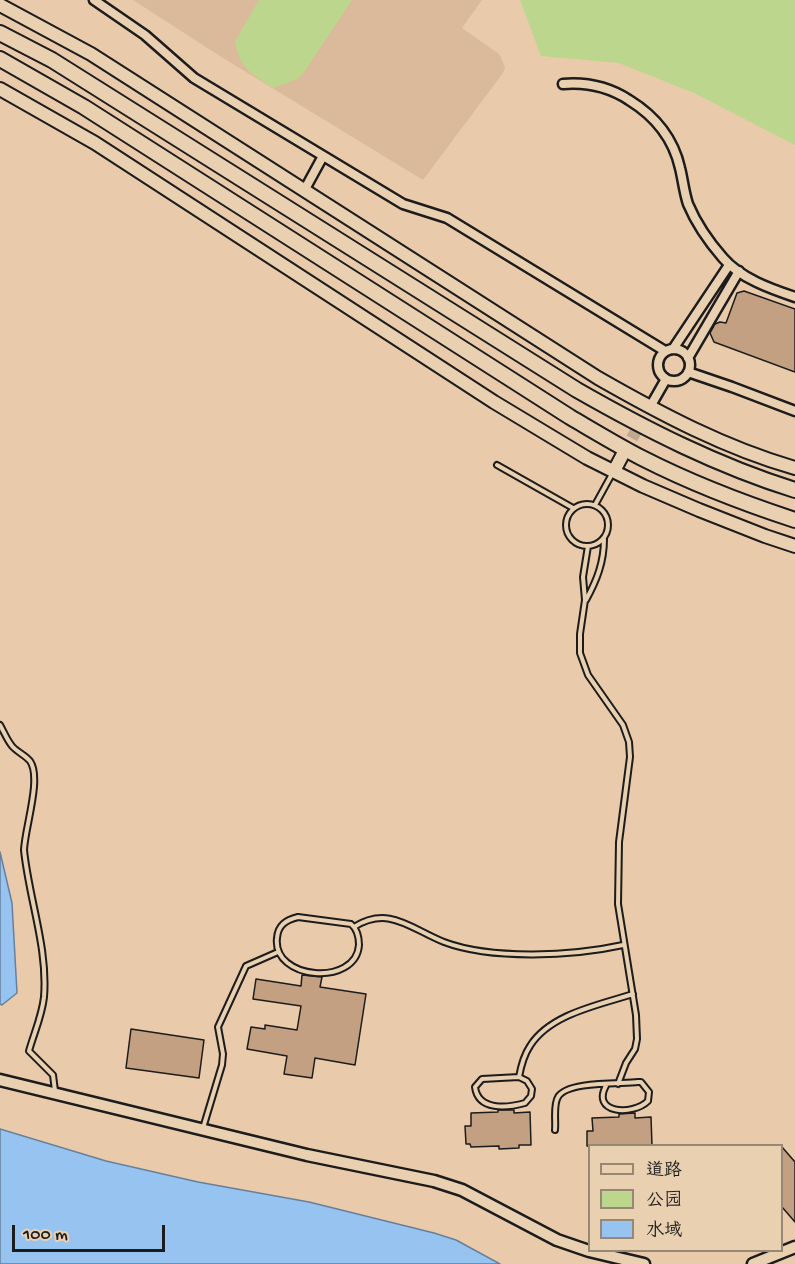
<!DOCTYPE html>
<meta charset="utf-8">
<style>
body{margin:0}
#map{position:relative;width:795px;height:1264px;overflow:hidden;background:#e9caaa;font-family:"Gochi Hand","LXGW WenKai TC",sans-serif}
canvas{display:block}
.legend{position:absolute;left:588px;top:1144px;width:195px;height:108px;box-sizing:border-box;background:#e9d0b1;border:2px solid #978875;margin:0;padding:8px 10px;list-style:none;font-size:18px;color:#1c1c1c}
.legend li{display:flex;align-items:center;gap:12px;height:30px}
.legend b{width:30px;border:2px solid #978875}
.scale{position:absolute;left:12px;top:1225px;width:153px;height:27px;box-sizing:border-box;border:3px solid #1c1c1c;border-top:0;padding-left:8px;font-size:18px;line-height:21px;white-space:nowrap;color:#1c1c1c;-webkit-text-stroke:4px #e9d0b1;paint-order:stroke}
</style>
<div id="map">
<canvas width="795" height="1264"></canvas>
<ul class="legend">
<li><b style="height:8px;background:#e9d0b1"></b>道路</li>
<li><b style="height:16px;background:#bdd68d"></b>公园</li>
<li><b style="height:16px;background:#97c3f1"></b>水域</li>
</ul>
<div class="scale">100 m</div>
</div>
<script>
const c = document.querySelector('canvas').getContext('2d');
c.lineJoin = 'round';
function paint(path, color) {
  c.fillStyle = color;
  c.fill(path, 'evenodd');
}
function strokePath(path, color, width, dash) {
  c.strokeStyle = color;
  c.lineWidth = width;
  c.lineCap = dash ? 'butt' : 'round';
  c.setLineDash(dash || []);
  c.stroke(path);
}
const built = new Path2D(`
 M133,0H482L462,28L499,54L505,67L503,73L423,180L223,58Z`);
const green = new Path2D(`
 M259,0H352L302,75L297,79L273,88C251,74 240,69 235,41Z
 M520,0H795V145L694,93L619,63L541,56Z`);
const water = new Path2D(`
 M0,852L12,903L17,993L2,1005L0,1004Z
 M0,1129L106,1161L198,1182L309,1202L434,1233L456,1240L500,1264H0Z`);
const building = new Path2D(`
 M744,291L795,309V372L714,342L710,333L715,324L720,322L726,323L737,293Z
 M302,975L322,977L320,987L366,994L355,1065L315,1058L312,1078L284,1074L287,1056L247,1049L251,1027L265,1029V1025L297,1030L301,1006L253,999L256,979L301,986Z
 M131,1029L204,1040L199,1078L126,1068Z
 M498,1110H514V1113L530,1112L531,1145H519V1148L499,1149V1146L471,1147L470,1144H466L465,1126H471V1113L498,1112Z
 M635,1113V1118L651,1117L652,1146H587V1131H593L592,1118L619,1117V1114Z
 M782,1147L795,1162V1222L782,1207Z`);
const secondaryTunnel = new Path2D(`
 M623,454L644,417`);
const service = new Path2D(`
 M497,465L573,508
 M566 525a21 21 0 1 1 42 0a21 21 0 1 1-42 0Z
 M595,505L612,474
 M588,546L583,577L585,600L580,634V653L588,675L623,725L629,742L630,757L619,842L618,904L636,1015L637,1039L635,1049L626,1063L618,1084
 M586,600C597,580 604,562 604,539
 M0,725C4,732 7,740 12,746C17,752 25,755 30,761C42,778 25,827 24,850C29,899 48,948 44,997C42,1016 34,1033 29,1051L53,1075L55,1091
 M298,917L351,924C357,929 359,937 359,945C356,987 272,980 277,938C278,925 286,920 298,917Z
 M354,927C389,905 411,929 444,942C492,960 573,956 623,945
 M519,1077C521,1066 524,1055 530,1046C550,1014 599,1005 633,994
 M519,1077L527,1081L532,1089L531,1096L525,1103C507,1108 478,1111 475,1087L482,1079Z
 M203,1128L222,1065L223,1054L218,1027L246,966L278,952
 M555,1130C556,1121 553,1105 558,1097C567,1081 620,1084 638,1082H641L649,1092L648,1101C633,1116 589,1114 607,1084`);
const minor = new Path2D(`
 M94,0L145,35L194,78L403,204L447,218L665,351
 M563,84C587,82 609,87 629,100C655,116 673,137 680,168C683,180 684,192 688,204C696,223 709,242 723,258C740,278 771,289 795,297
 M305,189L323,156
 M673,349L729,265
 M658 365a16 16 0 1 1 32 0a16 16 0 1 1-32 0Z
 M688,358L739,271
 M688,372L732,387L795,411
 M650,407L666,379`);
const tertiary = new Path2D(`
 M0,1080L307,1155L434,1181L462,1190L557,1240L589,1251L644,1264
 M753,1264L795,1247`);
const secondary = new Path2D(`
 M0,5L91,54L598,378C661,414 725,448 795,468
 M0,89L95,143L494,402L587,458L643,486L699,510L765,536L795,546
 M614,471L623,454`);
const trunk = new Path2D(`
 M0,33L52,60L577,390C647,430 718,466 795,490
 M0,59L84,107L570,417C594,431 617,445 642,458C691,483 743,503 795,520`);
paint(built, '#daba9b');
paint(green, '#bdd68d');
paint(water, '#97c3f1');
strokePath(water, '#66809c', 1.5);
paint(building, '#c4a082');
strokePath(building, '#1c1c1c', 1.5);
strokePath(secondaryTunnel, '#c0a78e', 12, [12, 6]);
strokePath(service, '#1c1c1c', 8);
strokePath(minor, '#1c1c1c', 13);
strokePath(tertiary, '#1c1c1c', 15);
strokePath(secondary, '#1c1c1c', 16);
strokePath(trunk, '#1c1c1c', 18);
strokePath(service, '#e9d0b1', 4);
strokePath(minor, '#e9d0b1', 8);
strokePath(tertiary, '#e9d0b1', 10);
strokePath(secondary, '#e9d0b1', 12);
strokePath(trunk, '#e9d0b1', 14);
</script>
